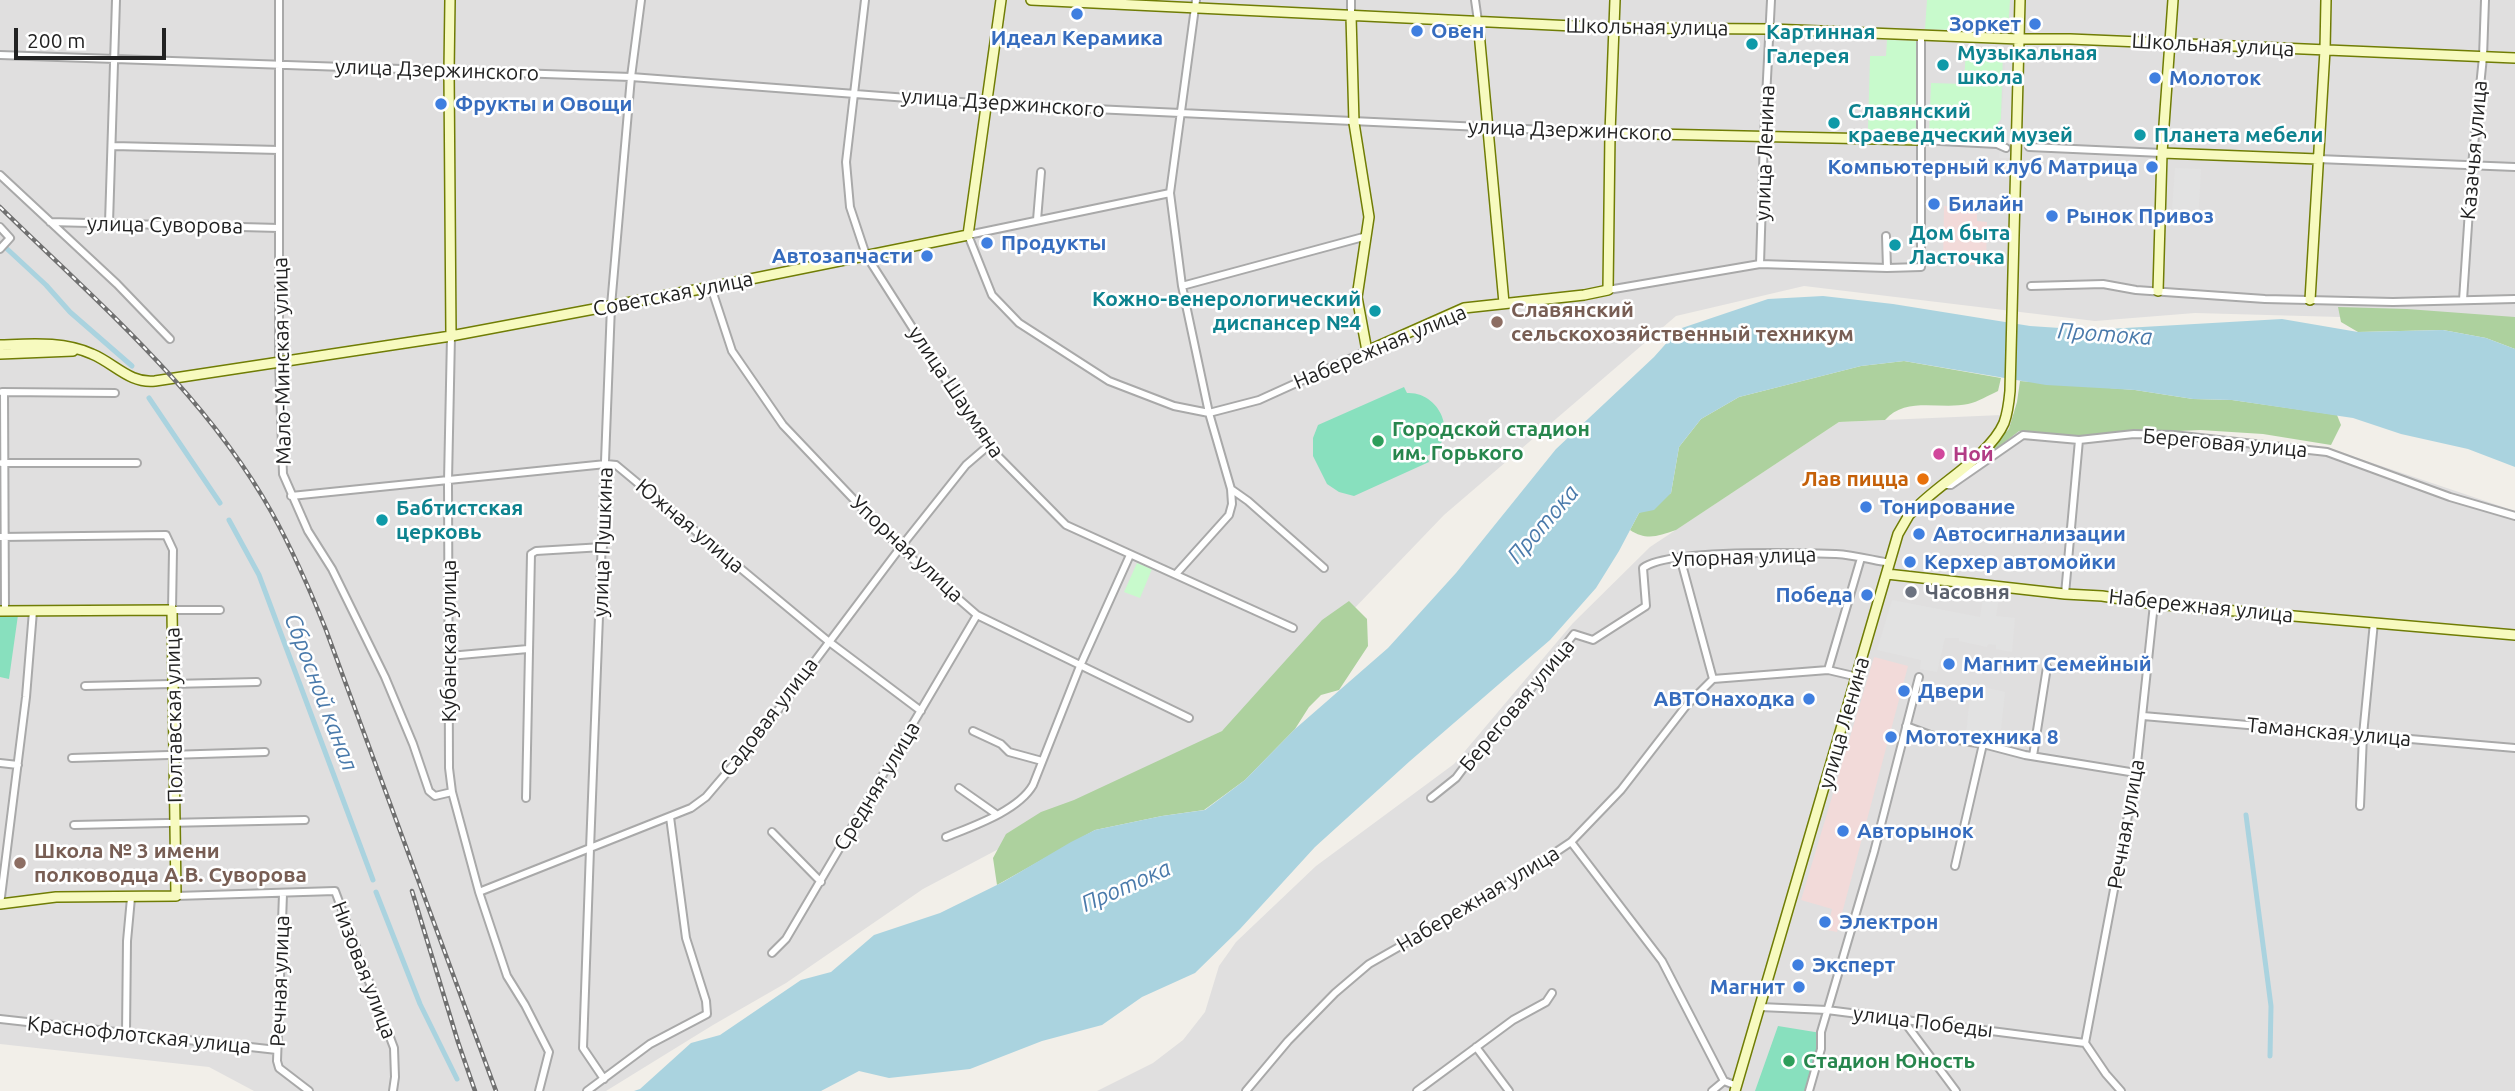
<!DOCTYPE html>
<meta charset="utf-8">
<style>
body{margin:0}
#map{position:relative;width:2515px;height:1091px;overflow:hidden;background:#f2efe9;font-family:Ubuntu,sans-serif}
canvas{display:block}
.scale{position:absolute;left:14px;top:28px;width:152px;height:32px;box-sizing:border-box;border:4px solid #222;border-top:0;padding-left:9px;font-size:21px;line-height:24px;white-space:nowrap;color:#222;-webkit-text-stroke:5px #fff;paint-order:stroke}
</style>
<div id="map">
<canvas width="2515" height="1091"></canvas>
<div class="scale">200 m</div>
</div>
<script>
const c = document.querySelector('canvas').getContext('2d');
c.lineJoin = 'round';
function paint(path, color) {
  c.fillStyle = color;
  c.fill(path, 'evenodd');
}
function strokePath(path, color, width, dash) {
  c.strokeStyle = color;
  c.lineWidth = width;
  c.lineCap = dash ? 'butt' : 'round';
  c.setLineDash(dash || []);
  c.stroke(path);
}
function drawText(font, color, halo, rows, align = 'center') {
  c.font = font + ' Ubuntu,sans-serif';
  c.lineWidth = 5;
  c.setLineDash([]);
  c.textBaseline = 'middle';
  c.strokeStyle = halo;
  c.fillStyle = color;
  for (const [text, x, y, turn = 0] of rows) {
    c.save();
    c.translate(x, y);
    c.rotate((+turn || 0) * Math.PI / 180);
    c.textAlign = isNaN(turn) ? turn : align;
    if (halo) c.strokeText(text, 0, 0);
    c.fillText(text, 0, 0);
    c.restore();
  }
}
const residential = new Path2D(`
 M0,0H2515V320L2485,321L2195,313L2095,321L1804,286L1676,316L1444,515L1252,715L923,889L786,983L713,1025L606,1091H254L209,1067L0,1044Z
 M2025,414L2331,449L2515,511V1091H1097L1153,1063L1183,1040L1205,1012L1219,966L1236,942L1316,866L1454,764L1573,623L1650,547L1839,422Z`);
const commercial = new Path2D(`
 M1944,206L1977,207V221L1987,222L1986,265L1943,264Z
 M1874,657L1908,666L1837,932L1827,930L1832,909L1801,900Z`);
const forest = new Path2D(`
 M2338,307L2407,309L2515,317V349L2486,338L2443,330L2358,332L2341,322Z
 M1904,361L2001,378L1998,391C1989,395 1978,402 1968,404C1940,410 1906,396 1885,420L1839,422L1676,530C1658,536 1647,541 1630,530L1639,513L1671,493L1679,447L1701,419L1739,397L1861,366Z
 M2020,381L2135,390L2193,399L2232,400L2337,415L2341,425L2331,445L2263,434L2200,430L2079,436L2019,431L1981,461L1979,460L2009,429L2017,402Z
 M1349,601L1367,619L1368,646L1339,690L1321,695L1309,707L1295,729L1245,780L1204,810L1162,816L1095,830L997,885L993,858L1006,834L1041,812L1074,800L1222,731L1322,620Z`);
const park = new Path2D(`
 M1927,0H2010L2008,32L1925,29Z
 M1887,40L1920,41L1917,131L1868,130L1870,56H1886Z
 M1966,48L2003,50L2001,119L1988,137L1929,134L1931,83L1964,84Z
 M1137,563L1152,569L1140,598L1124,592Z`);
const pitch = new Path2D(`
 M1404,387L1407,393C1441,391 1461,440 1427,456L1429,462L1354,496L1339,492L1327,484L1313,456V438L1318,425Z
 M0,615H18L9,679L0,677Z
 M1778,1026L1821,1033L1805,1091H1755Z`);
const parking = new Path2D(`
 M2005,59L2016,60L2011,158H1999Z
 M2175,168L2201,169L2198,225L2171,223Z
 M1983,597L1999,598L1996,616L2015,618L2012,652L1996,649V645L1988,644L1987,647L1959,641V638H1945L1937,672L1920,669L1921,660L1877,650L1892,600L1980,617Z
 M1971,684L2005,692L2000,739L1966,735Z`);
const water = new Path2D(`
 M1823,296L1893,304L2030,326L2090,330L2282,319L2358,332L2443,330L2486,338L2515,349V467L2468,449L2401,434L2353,418L2232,400L2193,399L2135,390L2046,385L1904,361L1861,366L1739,397L1701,419L1679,447L1671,493L1654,510L1639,513L1619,551L1596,588L1550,640L1410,761L1315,847L1240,929L1195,973L1142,997L1102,1025L1042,1041L970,1069L889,1078L859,1071L821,1091H634L640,1089L691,1043L720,1035L801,980L831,972L874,935L940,913L1003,882L1071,842L1095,830L1162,816L1205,810L1245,780L1295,729L1388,648L1456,573L1556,449L1654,357L1679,329L1768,299Z`);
const canal = new Path2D(`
 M5,247L46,285L70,312L132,366
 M149,398L220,503
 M229,520L259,575L373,880
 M2246,815L2271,1006L2270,1056
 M376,892L420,1004L457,1079`);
const street = new Path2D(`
 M279,0V362L283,474L308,531L332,569L385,677L413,744L429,791L435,796L452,792
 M865,0L846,162L850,207L866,255L988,446L1066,525L1293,628
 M1475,0L1478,21
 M1351,16V0
 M0,55L631,77L987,104L1610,133
 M1921,140L1997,144L2006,148
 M113,146L279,150
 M2029,147L2162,153
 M2318,159L2515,167
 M0,175L117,284L170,339
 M1170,193L968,235L992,295L1019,323L1109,381L1174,406L1209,413L1259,400L1367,351
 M1037,220L1041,172
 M50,222L279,228
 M109,223L116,0
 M0,227L10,238L0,249
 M1886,236L1887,268L1921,267V35
 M1760,264L1764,137L1771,0
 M1182,286L1367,236
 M2031,286L2103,284L2136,290L2265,299L2393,302L2515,299
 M711,287L732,351L783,425L900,548L977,615L1189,718
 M1608,290L1760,264L1887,268
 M2463,300L2472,165L2483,57L2485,0
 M451,336L448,481L449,768L452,792L479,892L507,976L525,1005L549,1052L539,1091
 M2,392L115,393
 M4,392L5,611
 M2,463H137
 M1943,485H1951L2023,435L2079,440L2134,434L2173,435L2327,452L2450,497L2515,516
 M1231,489L1248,501L1324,568
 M291,496L606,464L616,465L828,641L921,711
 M0,537L166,535L173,550L172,610H220
 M1680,557L1713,679
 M1176,574L1229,515L1232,504L1231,489L1209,413L1182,286L1170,193L1196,0
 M2065,594L2079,440
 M449,656L528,649
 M1828,670L1861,558
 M85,686L257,682
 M2143,716L2515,748
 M1906,726L1933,736L1983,744L2025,755L2136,773
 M973,731L1001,744L1009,752L1042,761
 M2033,756L2047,667
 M72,758L265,752
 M0,763L18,765
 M959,788L996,814
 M526,798L531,554L536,551L603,547
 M1431,798L1456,778L1474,754L1481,752L1574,634L1593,640L1646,606L1643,568C1667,549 1801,553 1836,554C1854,555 1872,560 1890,563
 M2360,806L2363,735L2374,622
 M74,825L305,820
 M772,832L821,882
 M946,837C973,826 1018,811 1033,785L1080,666L1130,555
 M1571,842L1662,961L1724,1081
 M1955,866L1983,744
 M479,892L691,808L706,797L763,730L900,548L966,465L988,446
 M283,894L277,1061L279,1068L309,1091
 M176,896L335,891L394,1048L395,1077L393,1091
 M0,905L26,697L33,611
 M772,953L786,939L977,615
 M1760,1007L1827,1010L2085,1043
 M0,1019L277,1050
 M1903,1020L1956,1091
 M126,1033L127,941L131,898
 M2085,1043L2136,773L2154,604
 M2085,1043L2106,1074L2121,1091
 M1476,1047L1509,1091
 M604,1079L583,1048L590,849L611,306L631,77L641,0
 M587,1091L650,1044L707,1014L706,1001L686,938L670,817
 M1246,1091L1288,1041L1335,993L1369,964L1504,887L1571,842L1621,790L1686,706L1713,679L1828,670L1858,677
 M1417,1091L1513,1020L1546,1002L1552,993
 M1712,1091L1724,1081L1737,1086
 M1809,1091L1821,1049V1032L1874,852L1919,677`);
const secondary = new Path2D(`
 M450,0L449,72L451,336
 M1031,0L1615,28L1771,29L2019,39H2070L2515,58
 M1351,16L1354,123L1369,217L1357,297L1367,351L1464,308L1584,295L1608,290L1610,133L1615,0
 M1478,21L1504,303
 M1610,133L1921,140
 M2162,153L2318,159
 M2158,291L2162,153L2173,0
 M2310,300L2325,50L2326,0
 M0,345C31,344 63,341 92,354C114,363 130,384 155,381L451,336L711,287L968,235L1001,0
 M0,354L73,351
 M1887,574L2065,594L2102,596L2154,604L2515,635
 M0,611L172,610L176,896L56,897L0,904
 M1735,1091L1898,534L1909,515L1918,506C1943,481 1990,455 2004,423C2008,412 2009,402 2010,391L2020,0`);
const rail = new Path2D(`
 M0,207C97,302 205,393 272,513C293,551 310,590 326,630L496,1091
 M412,891L458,1042L475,1091`);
const markers = [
 [1077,14,7,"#3f7fe0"],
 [2035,24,7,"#3f7fe0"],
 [1417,31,7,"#3f7fe0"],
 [1752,44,7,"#0f9aa8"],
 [1943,65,7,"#0f9aa8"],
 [2155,78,7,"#3f7fe0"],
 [441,104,7,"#3f7fe0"],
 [1834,123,7,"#0f9aa8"],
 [2140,135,7,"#0f9aa8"],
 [2152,167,7,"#3f7fe0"],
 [1934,204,7,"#3f7fe0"],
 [2052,216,7,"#3f7fe0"],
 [987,243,7,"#3f7fe0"],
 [1895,245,7,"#0f9aa8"],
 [927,256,7,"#3f7fe0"],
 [1375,311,7,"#0f9aa8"],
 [1497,322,7,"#8d6e63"],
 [1378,441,7,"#2e9e5b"],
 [1939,454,7,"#d1479c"],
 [1923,479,7,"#e8710a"],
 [1866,507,7,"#3f7fe0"],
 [382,520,7,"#0f9aa8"],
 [1919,534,7,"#3f7fe0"],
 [1910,562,7,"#3f7fe0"],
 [1911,592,7,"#6b7280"],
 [1867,595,7,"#3f7fe0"],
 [1949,664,7,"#3f7fe0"],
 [1904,691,7,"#3f7fe0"],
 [1809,699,7,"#3f7fe0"],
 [1891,737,7,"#3f7fe0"],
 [1843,831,7,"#3f7fe0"],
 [20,863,7,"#8d6e63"],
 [1825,922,7,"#3f7fe0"],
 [1798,965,7,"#3f7fe0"],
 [1799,987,7,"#3f7fe0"],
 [1789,1061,7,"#2e9e5b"]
];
const shopNames = [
 ["Зоркет",2021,24,"right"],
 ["Овен",1431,31],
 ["Идеал Керамика",1077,38,"center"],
 ["Молоток",2169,78],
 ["Фрукты и Овощи",455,104],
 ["Компьютерный клуб Матрица",2138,167,"right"],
 ["Билайн",1948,204],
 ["Рынок Привоз",2066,216],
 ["Продукты",1001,243],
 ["Автозапчасти",913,256,"right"],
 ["Тонирование",1880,507],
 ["Автосигнализации",1933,534],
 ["Керхер автомойки",1924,562],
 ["Победа",1853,595,"right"],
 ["Магнит Семейный",1963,664],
 ["Двери",1918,691],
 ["АВТОнаходка",1795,699,"right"],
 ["Мототехника 8",1905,737],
 ["Авторынок",1857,831],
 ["Электрон",1839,922],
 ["Эксперт",1812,965],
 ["Магнит",1785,987,"right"]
];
const streetNames = [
 ["Школьная улица",1647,27,1],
 ["Школьная улица",2213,45,3],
 ["улица Дзержинского",437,70,2],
 ["улица Дзержинского",1003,103,4],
 ["улица Дзержинского",1570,130,2],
 ["Казачья улица",2474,150,-85],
 ["улица Ленина",1765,153,-88],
 ["улица Суворова",165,225,1],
 ["Советская улица",673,294,-11],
 ["Набережная улица",1380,347,-23],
 ["Мало-Минская улица",282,361,-91],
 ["улица Шаумяна",956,392,56],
 ["Береговая улица",2225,443,5],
 ["Южная улица",690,526,40],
 ["улица Пушкина",603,542,-88],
 ["Упорная улица",907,549,43],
 ["Упорная улица",1744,557,-2],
 ["Набережная улица",2201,606,6],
 ["Кубанская улица",449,641,-90],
 ["Береговая улица",1517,705,-50],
 ["Полтавская улица",174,715,-91],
 ["Садовая улица",769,717,-52],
 ["улица Ленина",1844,723,-74],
 ["Таманская улица",2329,732,5],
 ["Средняя улица",877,786,-59],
 ["Речная улица",2126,824,-80],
 ["Набережная улица",1478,899,-31],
 ["Низовая улица",364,970,69],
 ["Речная улица",280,981,-88],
 ["улица Победы",1923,1022,7],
 ["Краснофлотская улица",139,1035,6]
];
const cultureNames = [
 ["Картинная",1766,32],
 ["Галерея",1766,56],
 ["Музыкальная",1957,53],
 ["школа",1957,77],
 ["Славянский",1848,111],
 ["краеведческий музей",1848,135],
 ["Планета мебели",2154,135],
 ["Дом быта",1909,233],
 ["Ласточка",1909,257],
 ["Кожно-венерологический",1361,299,"right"],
 ["диспансер №4",1361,323,"right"],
 ["Бабтистская",396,508],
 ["церковь",396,532]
];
const educationNames = [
 ["Славянский",1511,310],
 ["сельскохозяйственный техникум",1511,334],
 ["Школа № 3 имени",34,851],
 ["полководца А.В. Суворова",34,875]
];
const leisureNames = [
 ["Городской cтадион",1392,429],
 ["им. Горького",1392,453],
 ["Стадион Юность",1803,1061]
];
const hotelNames = [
 ["Ной",1953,454]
];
const foodNames = [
 ["Лав пицца",1909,479]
];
const worshipNames = [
 ["Часовня",1925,592]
];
const waterNames = [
 ["Протока",2105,334,4],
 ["Протока",1543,524,-49],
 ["Сбросной канал",321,692,69],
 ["Протока",1126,886,-24]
];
paint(residential, '#e0dfdf');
paint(commercial, '#f2dad9');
paint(forest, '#add19e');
paint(park, '#c8facc');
paint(pitch, '#88e0be');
paint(parking, '#e2e2e2');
paint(water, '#aad3df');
strokePath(canal, '#aad3df', 5);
strokePath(street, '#a9a9a9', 10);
strokePath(secondary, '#707d05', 12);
strokePath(street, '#fff', 6);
strokePath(secondary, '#f7fabf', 9);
strokePath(rail, '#707070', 4.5);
strokePath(rail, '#fff', 2, [5]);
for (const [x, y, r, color] of markers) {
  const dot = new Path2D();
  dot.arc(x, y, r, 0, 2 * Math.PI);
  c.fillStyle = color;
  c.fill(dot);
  strokePath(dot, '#fff', 2.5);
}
drawText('bold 21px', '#366cbe', '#fff', shopNames, 'left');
drawText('21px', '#222', '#fff', streetNames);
drawText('bold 21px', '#0d838f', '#fff', cultureNames, 'left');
drawText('bold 21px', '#785e54', '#fff', educationNames, 'left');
drawText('bold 21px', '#27864d', '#fff', leisureNames, 'left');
drawText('bold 21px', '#b23c85', '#fff', hotelNames, 'left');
drawText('bold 21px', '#c56008', '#fff', foodNames, 'right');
drawText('bold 21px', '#5b616d', '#fff', worshipNames, 'left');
drawText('italic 23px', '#4a7aab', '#fff', waterNames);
</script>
